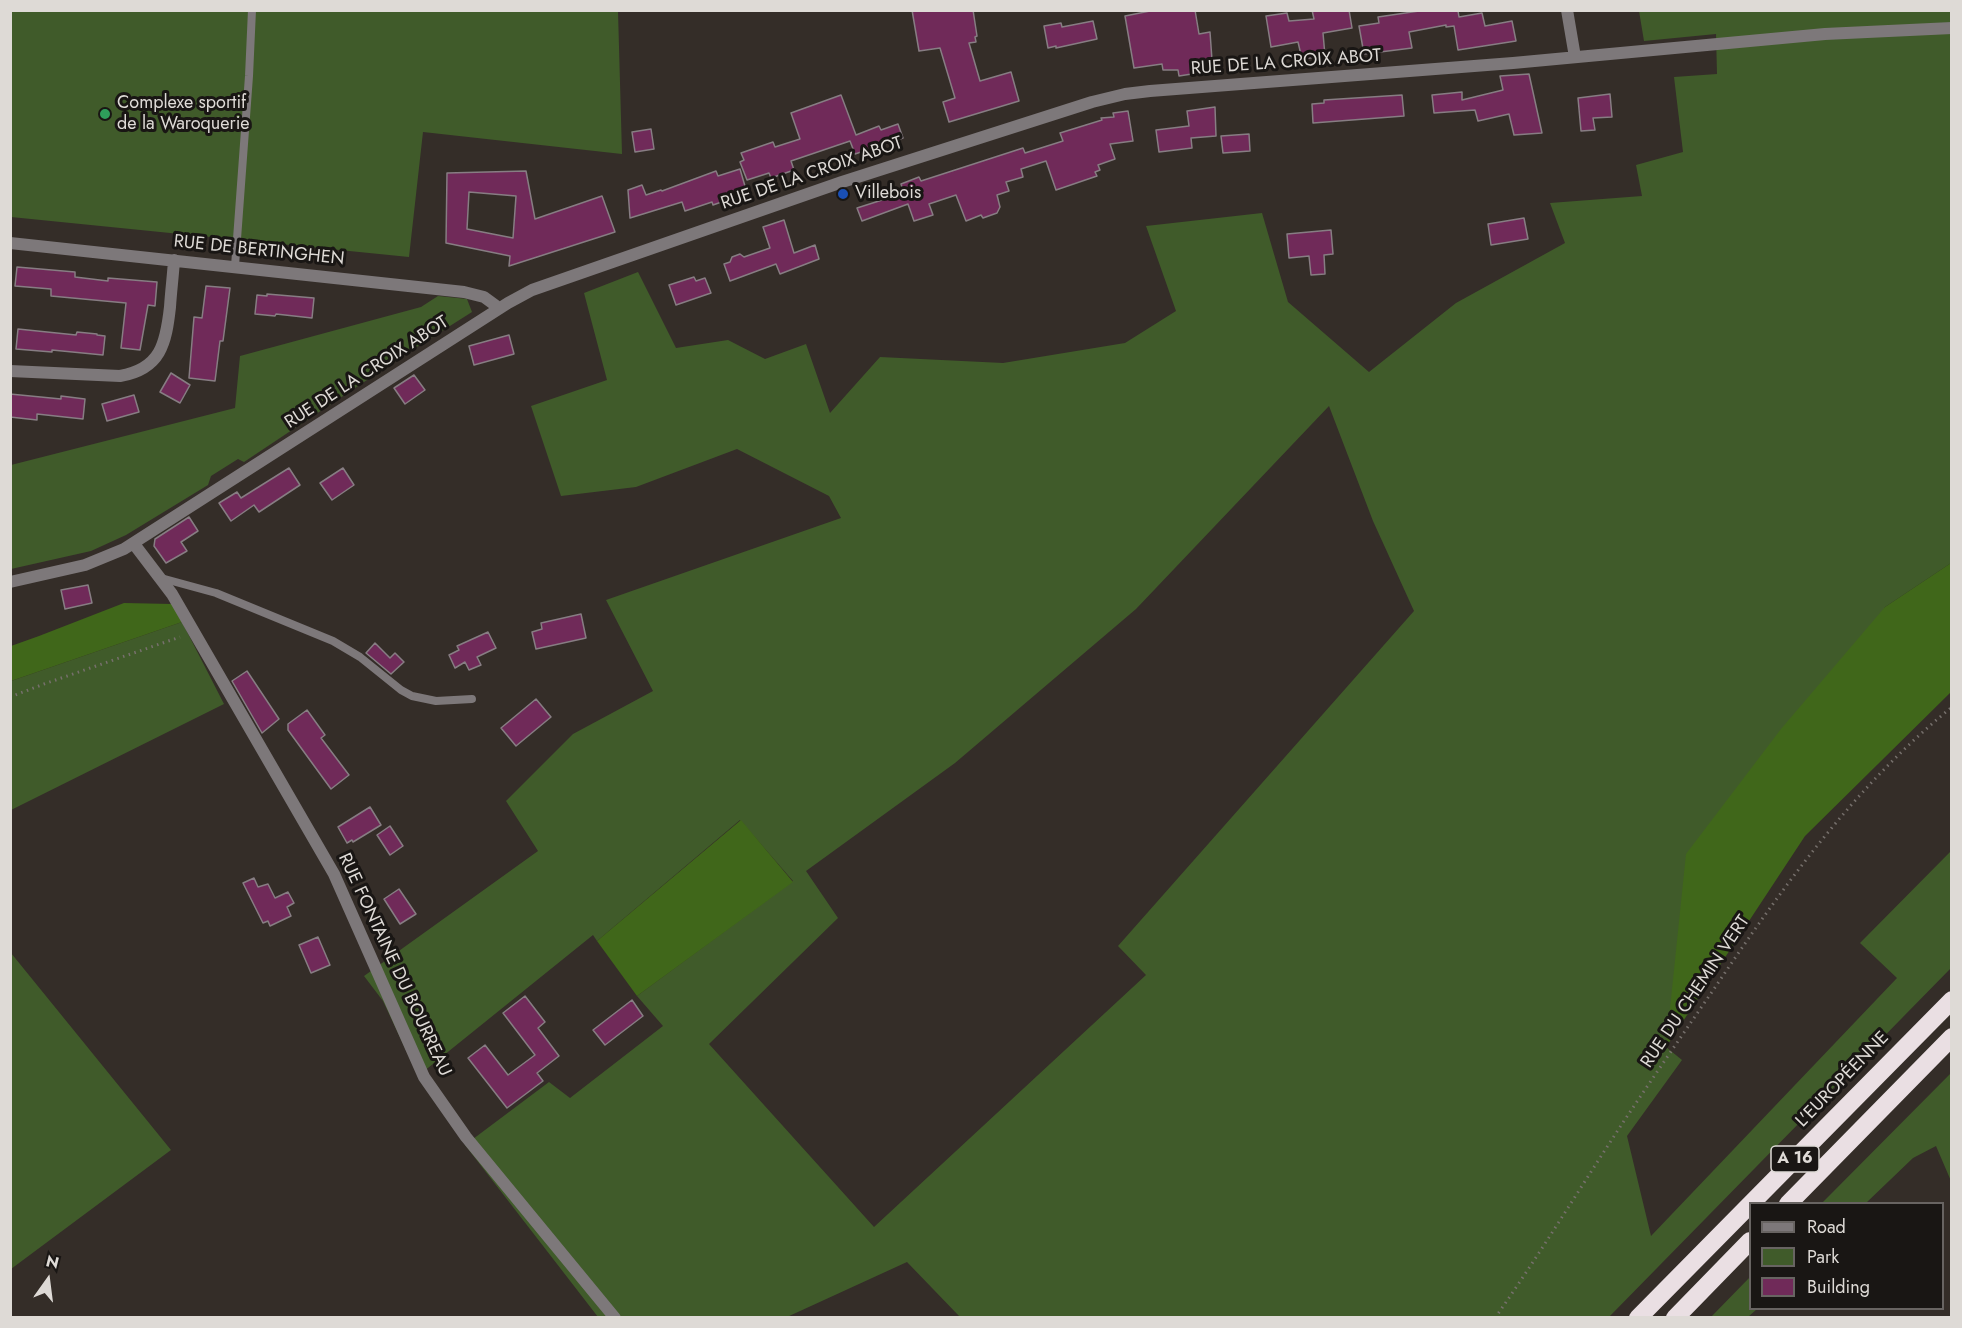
<!DOCTYPE html>
<meta charset="utf-8">
<style>
body{margin:0}
#map{position:relative;width:1962px;height:1328px;overflow:hidden;background:#342d28;font-family:Jost,sans-serif}
canvas{display:block}
.frame{position:absolute;inset:0;border:12px solid #dedad6;pointer-events:none}
.legend{position:absolute;left:1749px;top:1202px;width:195px;height:108px;box-sizing:border-box;background:#191614;border:2px solid #686462;margin:0;padding:8px 10px;list-style:none;font-size:18px;color:#dedad6}
.legend li{display:flex;align-items:center;gap:12px;height:30px}
.legend b{width:30px;border:2px solid #686462}
.north{position:absolute;left:18px;top:1250px;width:60px;height:60px;-webkit-text-stroke:4px #191614;paint-order:stroke;rotate:14deg;font-size:16px;font-weight:700;line-height:24px;text-align:center;color:#dedad6}
.north::after{content:'';display:block;margin:auto;width:21px;height:27px;background:#dedad6;clip-path:polygon(50% 0,100% 100%,50% 72%,0 100%)}
</style>
<div id="map">
<canvas width="1962" height="1328"></canvas>
<div class="frame"></div>
<ul class="legend">
<li><b style="height:8px;background:#7d787a"></b>Road</li>
<li><b style="height:16px;background:#405b2a"></b>Park</li>
<li><b style="height:16px;background:#702a59"></b>Building</li>
</ul>
<div class="north">N</div>
</div>
<script>
const c = document.querySelector('canvas').getContext('2d');
c.lineJoin = 'round';
function paint(path, color) {
  c.fillStyle = color;
  c.fill(path, 'evenodd');
}
function strokePath(path, color, width, dash) {
  c.strokeStyle = color;
  c.lineWidth = width;
  c.lineCap = dash ? 'butt' : 'round';
  c.setLineDash(dash || []);
  c.stroke(path);
}
function drawText(font, color, halo, rows, align = 'center') {
  c.font = font + ' Jost,sans-serif';
  c.lineWidth = 6;
  c.setLineDash([]);
  c.textBaseline = 'middle';
  c.strokeStyle = halo;
  c.fillStyle = color;
  for (const [text, x, y, turn = 0] of rows) {
    c.save();
    c.translate(x, y);
    c.rotate((+turn || 0) * Math.PI / 180);
    c.textAlign = isNaN(turn) ? turn : align;
    if (halo) c.strokeText(text, 0, 0);
    c.fillText(text, 0, 0);
    c.restore();
  }
}
const green = new Path2D(`
 M10,11H618L622,154L423,132L409,257L11,217Z
 M1639,11H1951V563L1885,607L1666,1047L1682,1060L1627,1136L1651,1236L1897,978L1860,943L1951,851V968L1609,1317H960L907,1262L787,1317H598L465,1145L549,1082L570,1098L663,1026L637,996L793,881L740,820L597,941L593,935L418,1076L383,1001L364,976L538,851L506,801L573,734L653,691L606,600L841,518L829,496L737,449L636,487L561,496L531,406L607,380L584,293L638,272L676,348L728,340L765,359L806,344L830,413L880,357L1003,363L1125,343L1176,311L1146,226L1262,213L1288,302L1369,372L1456,303L1565,243L1550,203L1642,196L1636,165L1683,152L1674,77L1717,74L1716,34L1644,41ZM1329,406L1373,521L1414,611L1118,946L1146,975L874,1227L709,1044L838,918L806,871L955,763L1136,609Z
 M438,296L467,299L472,312L412,350L244,462L238,459L211,476L208,485L126,535L91,551L11,569V465L235,408L240,356L421,307Z
 M182,622L224,704L11,810V681Z
 M11,953L171,1150L11,1269Z
 M1951,1073V1181L1936,1146L1913,1158L1866,1203H1822Z
 M1750,1277V1308L1757,1309L1748,1317H1711Z`);
const forest = new Path2D(`
 M1951,563V692L1805,836L1666,1047L1686,854L1781,729L1885,607Z
 M124,603L172,604L182,622L11,681V646L39,636Z
 M741,820L793,882L637,996L597,941Z`);
const building = new Path2D(`
 M912,10H973L977,36L975,37L976,42L969,43L980,81L1011,72L1019,101L949,122L943,102L955,98L940,48L919,51Z
 M1155,10H1195L1199,34L1210,32L1212,60L1196,63L1198,73L1179,76L1178,70H1163L1162,64L1134,68L1125,16Z
 M1312,10H1349L1352,28L1323,33L1325,56L1302,59L1298,42L1271,47L1266,16L1287,13L1289,21L1314,19Z
 M1419,11H1458L1459,17L1482,13L1485,26L1512,21L1516,41L1458,50L1454,26L1446,27V25L1409,32L1412,48L1364,54L1359,26L1379,23L1378,17Z
 M1093,21L1097,39L1056,48V46L1048,48L1044,26L1061,23L1062,27Z
 M1529,74L1542,133L1514,135L1509,114L1478,121L1475,110L1434,113L1432,95L1462,92V100L1503,90L1500,76Z
 M1610,94L1612,117L1593,118L1595,130L1581,131L1578,98Z
 M841,95L856,135L879,126L881,130L898,124L903,138L855,154L850,141L791,161L794,170L771,178L769,173L747,180L740,162L744,160L741,153L773,142L775,147L800,139L791,113Z
 M1402,95L1404,116L1313,123L1312,104L1324,103V100Z
 M1215,107L1216,136L1191,138L1192,148L1159,152L1156,130L1189,126L1187,111Z
 M1128,111L1133,141L1110,144L1115,159L1098,165L1100,170L1095,172L1097,176L1056,190L1046,161L1021,169L1023,177L1006,182L1009,191L997,195L1000,207L997,213L983,218L981,215L966,221L956,195L929,204L933,215L914,221L908,204L862,221L857,208L904,193L901,184L919,177L921,181L1023,148L1025,153L1063,141L1060,133L1102,120L1101,118L1114,117L1113,113Z
 M651,129L654,149L635,152L632,132Z
 M1249,134L1250,151L1223,153L1221,136Z
 M740,169L747,193L713,205L712,202L685,211L682,202L630,218L628,190L642,185L646,195L661,190L662,191L716,171L718,176Z
 M526,171L535,219L602,196L615,232L509,266L510,256L446,243L447,173ZM469,192L516,196L513,238L467,229Z
 M1524,218L1528,239L1491,245L1488,224Z
 M784,220L794,253L815,245L819,259L780,274L776,264L730,281L724,264L730,262L732,257L740,254L744,257L770,248L763,227Z
 M1331,230L1333,254L1324,255L1325,274L1311,275L1309,256L1289,258L1287,234Z
 M17,267L75,272V277L108,281V278L157,282L155,306L148,305L140,350L121,348L126,303L51,296V289L15,286Z
 M694,277L696,281L705,278L711,293L676,305L669,285Z
 M206,286L230,288L223,341H220L215,381L189,378L194,317L202,318Z
 M267,294L314,298L312,318L276,314L275,316L255,314L257,295L267,296Z
 M18,329L76,335L77,332L97,334V335L105,336L103,355L52,350V352L16,349Z
 M509,335L514,354L474,365L469,346Z
 M171,373L190,385L180,403L160,392Z
 M414,375L425,390L405,404L394,388Z
 M10,394L61,399V396L85,399L83,419L37,414V420L10,417Z
 M134,395L139,412L107,421L102,404Z
 M289,468L300,485L259,512L254,505L231,521L219,503L237,492L241,498Z
 M343,468L354,485L332,500L320,483Z
 M189,517L198,531L181,542L187,551L166,563L154,546L155,539Z
 M88,585L92,603L65,609L61,590Z
 M581,614L586,638L536,649L532,632L542,629L541,623Z
 M488,632L496,648L477,657L481,665L469,670L465,662L455,668L449,655L459,650L457,646Z
 M375,643L390,658L395,653L404,662L391,674L366,653Z
 M247,671L279,719L262,733L232,681Z
 M536,699L551,717L516,746L501,728Z
 M307,710L325,735L321,738L349,775L331,789L288,730V724Z
 M370,807L381,825L353,842L352,840L347,843L338,827Z
 M390,826L403,846L390,855L377,835Z
 M254,878L258,887L268,884L275,898L288,892L294,903L287,907L291,916L270,926L268,921L263,923L243,883Z
 M399,889L416,914L400,924L384,899Z
 M318,937L330,965L311,973L299,945Z
 M525,996L545,1022L538,1028L559,1056L537,1073L543,1081L507,1108L468,1058L485,1045L508,1075L535,1055L503,1013Z
 M632,1000L643,1016L605,1045L593,1030Z`);
const path = new Path2D(`
 M10,697L44,684L180,637
 M1495,1318C1540,1254 1581,1186 1624,1121C1654,1076 1685,1031 1716,986C1784,885 1856,785 1952,707`);
const service = new Path2D(`
 M235,266L249,76L252,10
 M161,578L216,593L333,641L360,657L401,690L412,696L436,701L472,699`);
const minor = new Path2D(`
 M1567,10L1575,57
 M10,243L464,292L484,297L499,308
 M10,371L120,376C161,369 166,343 170,307C171,291 173,276 174,260
 M134,544L172,594L334,874L424,1077L466,1137L615,1318
 M10,582L85,565L124,549L508,303L532,290L842,182L1092,102L1125,94L1150,91L1513,63L1825,34L1952,28`);
const motorway = new Path2D(`
 M1788,1204L1952,1037
 M1638,1318L1952,1000
 M1675,1318L1750,1241`);
const markers = [
 [105,114,6,"#2e9e5b"],
 [843,194,6,"#1a4fb4"]
];
const shields = [
 [1795,1159,48]
];
const shieldNames = [
 ["A 16",1795,1159]
];
const streetNames = [
 ["RUE DE LA CROIX ABOT",1286,63,-4],
 ["RUE DE LA CROIX ABOT",812,174,-19],
 ["RUE DE BERTINGHEN",259,251,6],
 ["RUE DE LA CROIX ABOT",367,373,-33],
 ["RUE FONTAINE DU BOURREAU",394,965,65],
 ["RUE DU CHEMIN VERT",1696,992,-56],
 ["L'EUROPÉENNE",1843,1080,-46]
];
const poiNames = [
 ["Complexe sportif",117,104],
 ["de la Waroquerie",117,125],
 ["Villebois",855,194]
];
paint(green, '#405b2a');
paint(forest, '#40671a');
paint(building, '#702a59');
strokePath(building, '#877d83', 1.5);
strokePath(path, '#76706c', 3, [1.5, 4.5]);
strokePath(service, '#7d787a', 8);
strokePath(minor, '#7d787a', 12);
strokePath(motorway, '#eadfe3', 18);
for (const [x, y, r, color] of markers) {
  const dot = new Path2D();
  dot.arc(x, y, r, 0, 2 * Math.PI);
  c.fillStyle = color;
  c.fill(dot);
  strokePath(dot, '#191614', 2);
}
for (const [x, y, w] of shields) {
  const box = new Path2D();
  box.roundRect(x - w / 2, y - 13, w, 26, 4.5);
  c.fillStyle = '#191614';
  c.fill(box);
  strokePath(box, '#dedad6', 1.5);
}
drawText('bold 16px', '#dedad6', null, shieldNames);
drawText('18px', '#dedad6', '#191614', streetNames);
drawText('18px', '#dedad6', '#191614', poiNames, 'left');
</script>
